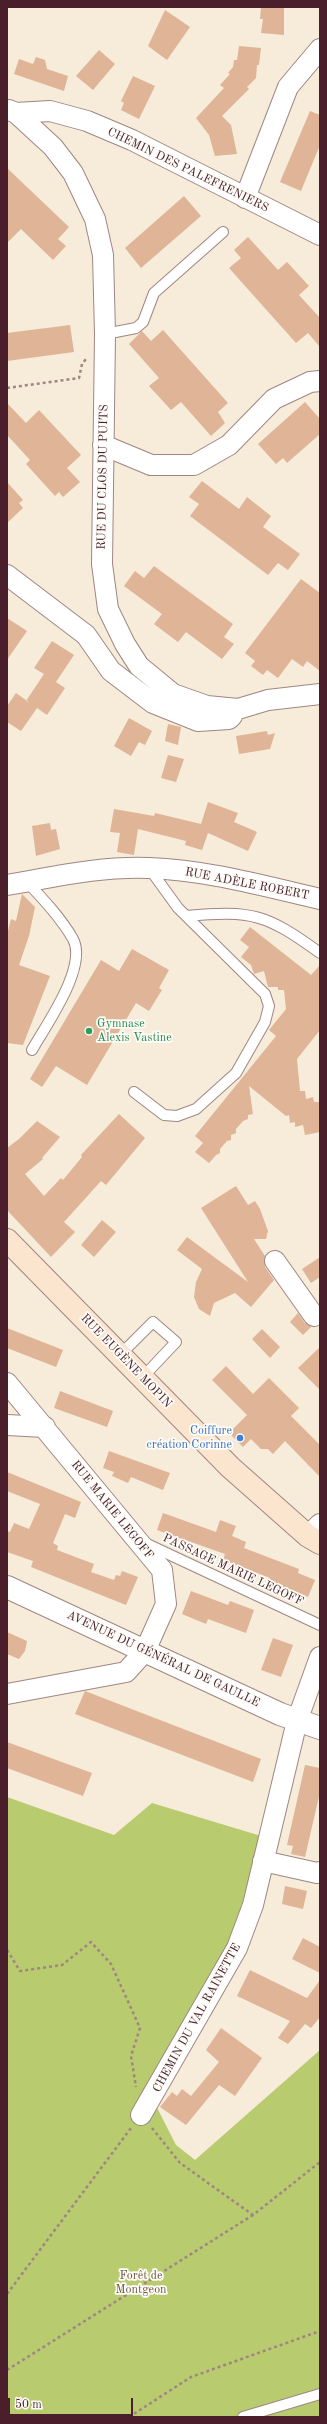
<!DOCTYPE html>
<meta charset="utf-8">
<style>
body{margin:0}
#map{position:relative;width:327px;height:2424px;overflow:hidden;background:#f6ecd9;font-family:"Old Standard TT",serif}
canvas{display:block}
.frame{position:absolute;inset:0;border:8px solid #4a1f2b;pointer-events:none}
.scale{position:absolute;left:8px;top:2398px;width:125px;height:18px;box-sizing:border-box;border:2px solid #4a1f2b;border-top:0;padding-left:5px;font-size:12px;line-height:14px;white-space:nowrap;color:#4a1f2b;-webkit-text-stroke:3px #fdfcf7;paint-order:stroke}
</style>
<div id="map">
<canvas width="327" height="2424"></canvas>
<div class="frame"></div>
<div class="scale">50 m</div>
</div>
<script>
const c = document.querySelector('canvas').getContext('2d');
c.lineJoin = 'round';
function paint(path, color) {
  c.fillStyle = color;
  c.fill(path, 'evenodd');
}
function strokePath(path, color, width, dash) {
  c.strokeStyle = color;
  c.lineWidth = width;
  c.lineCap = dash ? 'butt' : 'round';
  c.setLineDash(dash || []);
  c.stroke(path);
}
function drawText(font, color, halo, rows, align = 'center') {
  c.font = font + ' "Old Standard TT",serif';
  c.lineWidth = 3.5;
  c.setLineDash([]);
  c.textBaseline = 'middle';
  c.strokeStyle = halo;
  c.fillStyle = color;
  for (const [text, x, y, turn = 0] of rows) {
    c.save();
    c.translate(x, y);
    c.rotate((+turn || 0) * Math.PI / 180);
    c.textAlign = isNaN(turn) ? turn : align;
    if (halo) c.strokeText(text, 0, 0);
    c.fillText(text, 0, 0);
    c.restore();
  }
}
const green = new Path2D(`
 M7,1797L114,1835L152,1803L261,1836L221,1978L150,2094L176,2145L195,2160L320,2050V2417H7Z`);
const building = new Path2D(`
 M261,7H284V35L261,33L263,19H260Z
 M165,10L190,27L167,60L148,46Z
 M239,46L261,48L259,65H257L256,78L247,87L249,89L222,116L231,125L237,154L215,156L209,135L196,118L224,88L220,85L230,74L228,73L233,67L234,60H237Z
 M99,50L115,64L93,90L76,76Z
 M36,57L45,60L47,69L68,76L64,91L14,74L19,59L33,64Z
 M133,76L155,86L139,119L121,110L124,103L121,101Z
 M310,111L320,115V145L301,191L280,182Z
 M7,168L69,227L58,239L66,246L53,260L21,229L7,243Z
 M184,196L201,216L141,268L125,248Z
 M248,237L278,270L287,262L309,286L299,295L320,318V347L308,333L296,343L229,268L241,258L234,250Z
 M70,325L74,352L7,361V333Z
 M163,330L228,403L218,412L225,423L211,436L181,402L171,410L149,386L159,378L129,344L142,331L151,341Z
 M305,402L320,419V434L287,463L283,458L276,464L258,444Z
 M7,403L26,423L39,410L81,455L67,468L80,482L63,497L59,492L55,496L26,464L30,460L7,435Z
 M202,481L239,509L247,497L271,516L263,527L300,554L288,570L278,563L268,575L190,516L199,504L189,497Z
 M7,482L23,500L19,503L23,508L7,523Z
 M154,566L233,624L224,637L234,644L222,659L186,632L178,642L154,624L162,614L124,586L135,571L144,578Z
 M301,579L320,593V671L307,661L303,667L292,659L278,678L267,670L263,675L251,666L255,661L245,653Z
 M7,618L27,631L7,660Z
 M52,641L74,655L56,682L65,688L47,715L37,708L21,731L7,722V706L16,693L30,703L26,701L44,674L34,668Z
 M129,718L152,731L145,745L139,742L131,756L114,746Z
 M168,724L181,727L178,745L165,741Z
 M267,731L268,735L275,733L270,749L239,754L236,736Z
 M168,755L184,759L176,782L161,778Z
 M208,802L238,813L234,822L257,832L248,851L208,833L202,850L185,845L186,841L138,829L134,855L117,852L120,833L110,832L114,809L154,816L155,813L201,824Z
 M50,823L51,830L56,829L60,849L36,856L32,826Z
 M22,894L35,907L29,936L19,965L50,976L23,1045L7,1043V935L11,919L16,921Z
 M250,927L311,975L320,965V1030L297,1059L300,1091H305L306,1099L313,1097L314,1102H319L320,1132L305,1135L303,1125L295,1127V1122L290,1123L289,1115L286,1116L249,1086L253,1114L248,1115V1119L243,1121L236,1129V1133L231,1135V1140L227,1141L220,1149V1153L216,1155L209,1163L195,1152L203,1143L195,1136L276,1036L269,1030L286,1009L284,990H278V987H268L264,971L254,974L251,965L241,957L249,947L240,940Z
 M132,949L169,970L159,988L162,990L149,1011L136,1003L87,1085L56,1066L42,1087L30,1079L101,960L119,971Z
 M119,1114L145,1138L106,1185L101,1181L64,1222L75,1232L51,1257L7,1210V1148L19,1139L37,1121L60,1137L42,1158L43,1159L25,1174L44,1196L61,1178L63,1180L82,1157L81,1155Z
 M236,1186L248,1205L255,1201L260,1209L268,1231L266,1239H254L265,1256V1267L274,1280L251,1307L235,1293L214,1303L210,1316L199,1309L194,1297L196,1282L202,1269L177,1250L187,1237L248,1282L201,1208Z
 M102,1220L116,1232L94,1257L81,1245Z
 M320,1257V1277L311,1283L302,1269Z
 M298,1313L305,1323L311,1327L303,1335L290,1322Z
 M7,1328L63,1350L56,1367L7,1348Z
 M262,1329L280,1347L270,1358L252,1339Z
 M320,1347V1390L298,1368Z
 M226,1366L253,1394L269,1378L299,1408L291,1416L320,1445V1477L285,1441L273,1454L268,1449H261L251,1439L243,1447L229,1433L247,1415L212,1380Z
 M60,1391L113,1411L107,1427L54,1408Z
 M109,1451L170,1473L163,1490L131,1477L128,1483L112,1476L114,1472L103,1468Z
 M7,1472L81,1502L75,1518L65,1514L53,1543L58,1546L57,1550L94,1564L91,1572L114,1580L116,1575L120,1576L122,1571L138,1577L126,1605L31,1567L33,1561L7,1552V1531L10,1532L14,1523L29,1529L40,1504L7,1491Z
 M163,1513L216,1532L220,1520L236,1526L232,1536L246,1542L244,1548L299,1569L298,1573L315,1580L308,1597L269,1581L270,1578L223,1560L225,1554L157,1530Z
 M191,1591L228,1605L230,1601L254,1610L246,1633L208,1619L206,1624L182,1614Z
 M7,1632L27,1641L25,1651L19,1659L7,1654Z
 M273,1638L293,1645L281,1677L261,1670Z
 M85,1691L261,1759L253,1782L75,1714Z
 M7,1742L92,1773L83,1796L7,1768Z
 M305,1765L320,1768V1792L305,1857L291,1854L293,1846L287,1845Z
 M285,1886L307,1891L303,1909L282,1904Z
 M303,1938L320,1947V1973L292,1959Z
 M250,1970L307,1998L320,1980V2017L311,2028L305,2024L288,2044L278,2038L290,2021L237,1996Z
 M221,2028L262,2058L235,2096L219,2085L186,2125L160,2107L172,2092L177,2096L182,2089L191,2096L219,2062L206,2050Z`);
const path = new Path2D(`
 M7,388L79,378L82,364L86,359
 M7,1950L20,1971L62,1965L91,1942L111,1964L140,2028L131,2056L136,2087
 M152,2128L180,2163L253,2215L320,2162
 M7,2294L131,2128
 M7,2370L253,2215
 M129,2417L191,2377L320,2331`);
const service = new Path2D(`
 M105,334L136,328L143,322L154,293L223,232
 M27,882C43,899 61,918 73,939C88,967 46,1025 32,1050
 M186,916C253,910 266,914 320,953
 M134,1092L164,1115L177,1116L196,1109L236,1073L265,1022L269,1006L265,994L178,908L149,868
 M120,1355L153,1322L176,1342L142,1378
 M147,1544L320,1625
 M243,2417L320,2394`);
const minor = new Path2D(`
 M9,110L16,113L50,111L87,121L132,140L320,235
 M16,113L53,147L73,173L95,219L103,255L105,334L102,564L108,609L125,644L139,666L173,694L207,706L238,709L268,700L320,694
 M245,198L288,87L320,49
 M103,445L151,465H194L229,445L274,399L310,382L320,381
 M7,575L86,635L111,671L153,703L198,721L229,719L232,716
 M7,885C54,877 101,866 149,868C207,870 264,886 320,899
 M275,1261L314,1316
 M7,1383L162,1570L166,1604L145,1651L126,1672L7,1694
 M7,1425L45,1427
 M308,1536L320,1524
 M263,1861L317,1873L320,1872
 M141,2115L237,1948L253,1905L297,1721L320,1657`);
const tertiary = new Path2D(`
 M7,1587L280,1714L320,1728`);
const secondary = new Path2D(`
 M7,1240L230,1467L308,1536L320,1543`);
const markers = [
 [89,1031,4,"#2e9e5b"],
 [240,1438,4,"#3f7fe0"]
];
const streetNames = [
 ["CHEMIN DES PALEFRENIERS",188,170,26],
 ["RUE DU CLOS DU PUITS",103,477,-89],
 ["RUE ADÈLE ROBERT",247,884,11],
 ["RUE EUGÈNE MOPIN",126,1361,46],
 ["RUE MARIE LEGOFF",112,1510,51],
 ["PASSAGE MARIE LEGOFF",233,1570,25],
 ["AVENUE DU GÉNÉRAL DE GAULLE",163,1659,25],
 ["CHEMIN DU VAL RAINETTE",197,2018,-61]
];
const leisureNames = [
 ["Gymnase",97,1024],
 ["Alexis Vastine",97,1038]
];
const shopNames = [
 ["Coiffure",232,1431],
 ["création Corinne",232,1445]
];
const parkNames = [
 ["Forêt de",141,2276],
 ["Montgeon",141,2290]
];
paint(green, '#b8cb6e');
paint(building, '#dfb497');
strokePath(service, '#a08682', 12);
strokePath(minor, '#a08682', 22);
strokePath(tertiary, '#a08682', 24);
strokePath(secondary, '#a08682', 24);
strokePath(path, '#a08682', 2.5, [3, 3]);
strokePath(service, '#fff', 10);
strokePath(minor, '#fff', 20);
strokePath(tertiary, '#fff', 22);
strokePath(secondary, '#fbe5cf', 22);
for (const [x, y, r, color] of markers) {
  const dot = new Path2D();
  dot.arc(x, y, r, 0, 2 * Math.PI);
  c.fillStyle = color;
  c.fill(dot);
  strokePath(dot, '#fdfcf7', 1.5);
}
drawText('12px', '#4a1f2b', '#fdfcf7', streetNames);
drawText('12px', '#27864d', '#fdfcf7', leisureNames, 'left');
drawText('12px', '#366cbe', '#fdfcf7', shopNames, 'right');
drawText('12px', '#6b533f', '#fdfcf7', parkNames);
</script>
